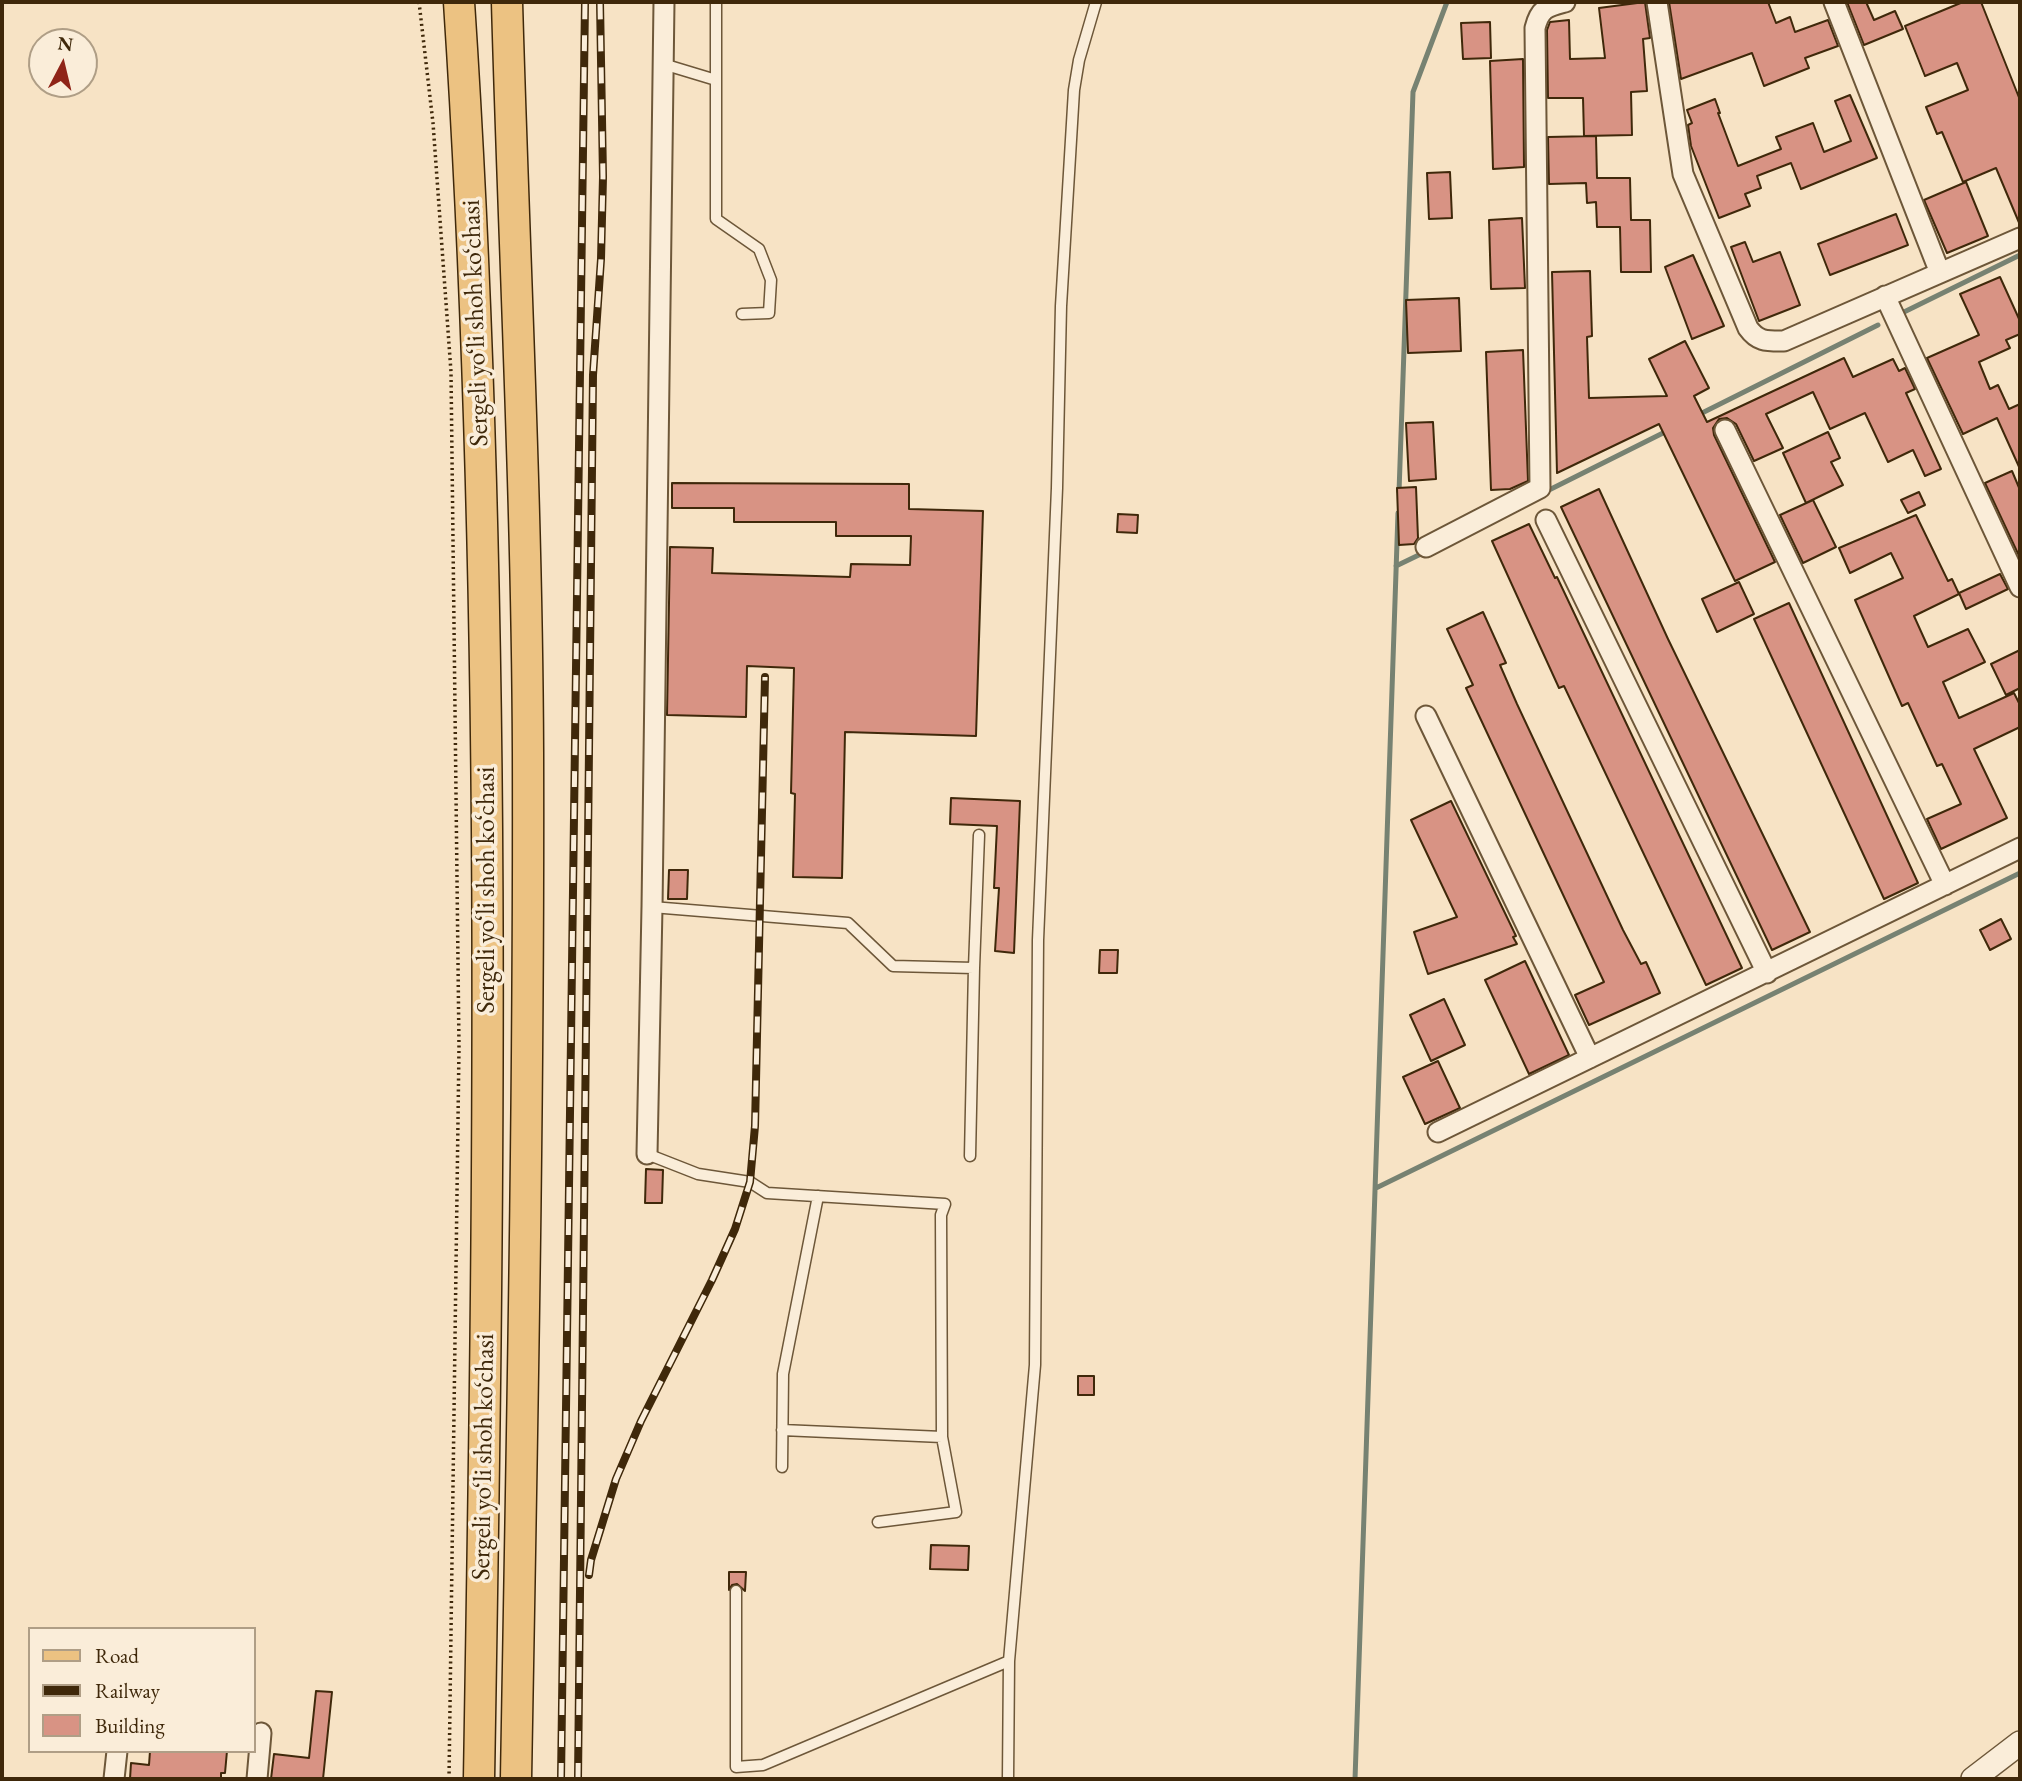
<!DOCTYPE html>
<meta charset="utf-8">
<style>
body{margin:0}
#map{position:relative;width:2022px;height:1781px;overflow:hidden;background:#f7e3c5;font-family:"EB Garamond",serif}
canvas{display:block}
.frame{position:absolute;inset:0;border:4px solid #3f280a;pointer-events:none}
.legend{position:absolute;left:28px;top:1627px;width:228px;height:126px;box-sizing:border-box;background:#faedd9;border:2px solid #af9e86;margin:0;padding:9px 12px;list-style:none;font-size:21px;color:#3f280a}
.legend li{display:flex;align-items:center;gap:14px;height:35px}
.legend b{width:35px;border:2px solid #af9e86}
.north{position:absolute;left:28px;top:28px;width:70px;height:70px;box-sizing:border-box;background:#faedd9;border:2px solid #af9e86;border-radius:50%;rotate:7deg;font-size:19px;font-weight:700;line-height:28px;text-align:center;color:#3f280a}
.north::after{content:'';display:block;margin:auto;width:24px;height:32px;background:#8f2418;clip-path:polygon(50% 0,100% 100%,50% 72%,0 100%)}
</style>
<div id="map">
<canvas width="2022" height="1781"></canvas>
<div class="frame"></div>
<ul class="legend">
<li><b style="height:9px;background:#ecc282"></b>Road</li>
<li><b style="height:9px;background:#3f280a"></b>Railway</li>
<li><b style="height:19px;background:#d89384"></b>Building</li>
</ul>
<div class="north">N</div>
</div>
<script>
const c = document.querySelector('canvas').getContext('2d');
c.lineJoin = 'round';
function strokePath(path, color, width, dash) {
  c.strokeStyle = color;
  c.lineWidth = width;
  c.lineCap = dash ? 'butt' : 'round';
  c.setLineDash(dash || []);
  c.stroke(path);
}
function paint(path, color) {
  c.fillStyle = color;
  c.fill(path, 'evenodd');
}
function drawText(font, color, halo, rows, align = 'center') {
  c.font = font + ' "EB Garamond",serif';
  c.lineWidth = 7;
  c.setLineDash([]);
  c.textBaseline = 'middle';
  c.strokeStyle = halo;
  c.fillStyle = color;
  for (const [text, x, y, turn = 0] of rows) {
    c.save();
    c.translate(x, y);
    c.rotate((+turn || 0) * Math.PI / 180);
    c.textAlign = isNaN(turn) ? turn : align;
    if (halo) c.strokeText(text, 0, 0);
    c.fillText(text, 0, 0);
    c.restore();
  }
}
const stream = new Path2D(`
 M1904,312L2020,255
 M1696,416L1878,325
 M1399,492L1413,92L1447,2
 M1543,493L1669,430
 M1396,566L1425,552
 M1376,1188L2020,873
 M1355,1779L1398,513`);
const building = new Path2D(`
 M1645,2L1650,38L1643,39L1647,91L1631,92L1632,135L1584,136L1583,98H1548L1547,30L1550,22L1569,20L1570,59L1605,58L1599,8Z
 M1669,2H1768L1776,23L1790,17L1795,32L1828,20L1838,46L1805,58L1809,68L1764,86L1752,53L1681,79Z
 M1847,2H1866L1874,20L1895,11L1903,29L1864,45Z
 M1963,2H1981L2020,100V225L1996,168L1963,182L1942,132L1937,134L1926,107L1968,90L1957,63L1925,76L1905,26Z
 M1490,22L1491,58L1463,59L1461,23Z
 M1523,59L1524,167L1493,169L1490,61Z
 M1850,95L1877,158L1801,189L1791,163L1757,176L1761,188L1745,194L1750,206L1719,218L1691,146L1688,125L1692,123L1687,110L1715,99L1720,113H1718L1738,166L1781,149L1776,137L1813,123L1824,152L1851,141L1835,101Z
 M1596,136L1597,178H1630L1631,220H1650L1651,272H1621L1620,227H1597L1596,202L1587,203L1586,183L1549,184L1548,137Z
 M1450,172L1452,218L1429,219L1427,173Z
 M1966,182L1988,236L1947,253L1924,200Z
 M1896,214L1908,245L1830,275L1818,244Z
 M1522,218L1525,288L1491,289L1489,220Z
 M1745,242L1753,262L1780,252L1800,305L1759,321L1731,247Z
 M1693,255L1724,326L1692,339L1665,267Z
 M1590,271L1592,336L1587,337L1589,398L1667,396L1649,359L1685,341L1709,388L1694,396L1707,422L1844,358L1853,377L1893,359L1899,371L1905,368L1915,389L1906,393L1941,469L1925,476L1913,450L1888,462L1865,413L1830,429L1813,392L1766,414L1783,448L1754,461L1736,424L1727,418L1719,419L1713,428L1714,435L1775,562L1735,581L1659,424L1557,473L1552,272Z
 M2000,277L2020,321V334L2006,340L2010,348L1979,362L1990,389L1998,385L2009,409L2020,404V469L1997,418L1963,434L1927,358L1979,335L1960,294Z
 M1459,298L1461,351L1408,353L1406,300Z
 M1523,350L1528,481L1510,489L1491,490L1486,352Z
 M1433,422L1436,479L1409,481L1406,423Z
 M1828,432L1840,458L1831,462L1843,485L1806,503L1783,453Z
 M2012,471L2020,490V558L1985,483Z
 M672,483L909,484V509L983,511L976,736L845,732L842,878L793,877L795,794L791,793L794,668L747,666L746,717L667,715L670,547L713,548L712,573L850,577L851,564L910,565L911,536H836V522H734V508H672Z
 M1416,487L1418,538L1414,544L1399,545L1397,488Z
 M1599,489L1668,639L1810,932L1772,950L1561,507Z
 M1919,492L1925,505L1908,513L1901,500Z
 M1813,500L1836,547L1803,563L1780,515Z
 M1118,514L1138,515L1137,533L1117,532Z
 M1916,515L1948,581L1952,579L1959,594L1914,616L1928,647L1968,629L1985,662L1943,682L1959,718L2014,693L2020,705V727L1974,749L2007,818L1941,849L1927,819L1961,804L1942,764L1937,766L1908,703L1902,706L1855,600L1903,578L1891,553L1850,573L1839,548Z
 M1529,524L1555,578L1557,577L1742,968L1706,985L1564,686L1559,688L1492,541Z
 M2000,574L2008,589L1966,609L1959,593Z
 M1739,582L1754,614L1717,632L1702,599Z
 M1789,603L1918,883L1884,899L1754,619Z
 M1483,612L1506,663L1500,665L1517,704L1623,930L1641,964L1646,962L1660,993L1589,1025L1575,995L1604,982L1466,688L1473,685L1447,629Z
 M2020,650V688L2006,695L1991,664Z
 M951,798L1020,801L1014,953L995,951L999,888H994L997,826L950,824Z
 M1451,801L1516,936L1513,937L1517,944L1428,974L1414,932L1457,917L1411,820Z
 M669,870H688L687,899H668Z
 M2001,919L2011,939L1990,950L1980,930Z
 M1100,950H1118L1117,973H1099Z
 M1525,961L1569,1055L1529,1074L1485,980Z
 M1444,999L1465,1045L1431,1061L1410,1015Z
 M1438,1061L1460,1108L1425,1124L1403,1077Z
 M646,1169L663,1170L662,1203H645Z
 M1078,1376H1094V1395H1078Z
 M931,1545L969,1546L968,1570L930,1569Z
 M729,1572H746L745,1591L737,1584L732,1585L729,1590Z
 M316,1691L332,1692L323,1779H271L274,1754L309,1758Z
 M150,1751H227L225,1773H221V1779H130L131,1763L149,1765Z`);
const path = new Path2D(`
 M419,2L433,123L451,372L459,1047L449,1779`);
const service = new Path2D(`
 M716,2V219L759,249L771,280L769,313L742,314
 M663,64L716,80
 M652,907L848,923L893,966L974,968L970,1156
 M974,968L979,835
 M647,1154L698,1174L750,1182L767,1193L945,1204L941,1215L942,1437L956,1512L878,1522
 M782,1430L942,1437
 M782,1467L783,1374L818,1196
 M736,1591V1767L763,1765L1009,1661
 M1008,1779L1009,1661L1035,1365L1038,940L1057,488L1061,306L1074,90L1079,60L1096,2`);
const minor = new Path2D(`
 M1657,2L1683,174L1748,328C1758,342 1767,341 1784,341L2020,238
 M1834,2L1940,273
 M1885,296L2020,587
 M1725,430L1945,885
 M1546,520L1767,973
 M1426,547L1540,488L1535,28C1540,8 1547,7 1565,2
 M1426,716L1590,1058
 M1438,1132L2020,848
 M647,1154L652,907L664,2
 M114,1779L117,1751
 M257,1779L261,1733`);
const tertiary = new Path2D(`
 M1973,1779L2020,1743`);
const primary = new Path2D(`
 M459,2C498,593 489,1187 479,1779
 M507,2C514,252 527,502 528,752C529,1094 522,1437 516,1779`);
const rail = new Path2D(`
 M589,1575L591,1560L616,1479L641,1421L712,1280L735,1229L750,1182L755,1126L765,677
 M561,1779L585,2
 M578,1779L593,375L601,259L603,177L600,2`);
const streetNames = [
 ["Sergeli yo‘li shoh ko‘chasi",476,323,-92],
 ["Sergeli yo‘li shoh ko‘chasi",487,890,-90],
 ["Sergeli yo‘li shoh ko‘chasi",484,1457,-89]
];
strokePath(stream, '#778272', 5);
paint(building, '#d89384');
strokePath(building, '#3f280a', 2);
strokePath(service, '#6d5739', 13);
strokePath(minor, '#6d5739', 23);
strokePath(tertiary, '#6d5739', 26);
strokePath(primary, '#3f280a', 33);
strokePath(path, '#3f280a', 3.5, [2, 3.5]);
strokePath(service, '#faedd9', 10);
strokePath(minor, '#faedd9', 19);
strokePath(tertiary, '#faedd9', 23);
strokePath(primary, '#ecc282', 30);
strokePath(rail, '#3f280a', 8);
strokePath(rail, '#faedd9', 5, [16]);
drawText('26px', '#3f280a', '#faedd9', streetNames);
</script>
